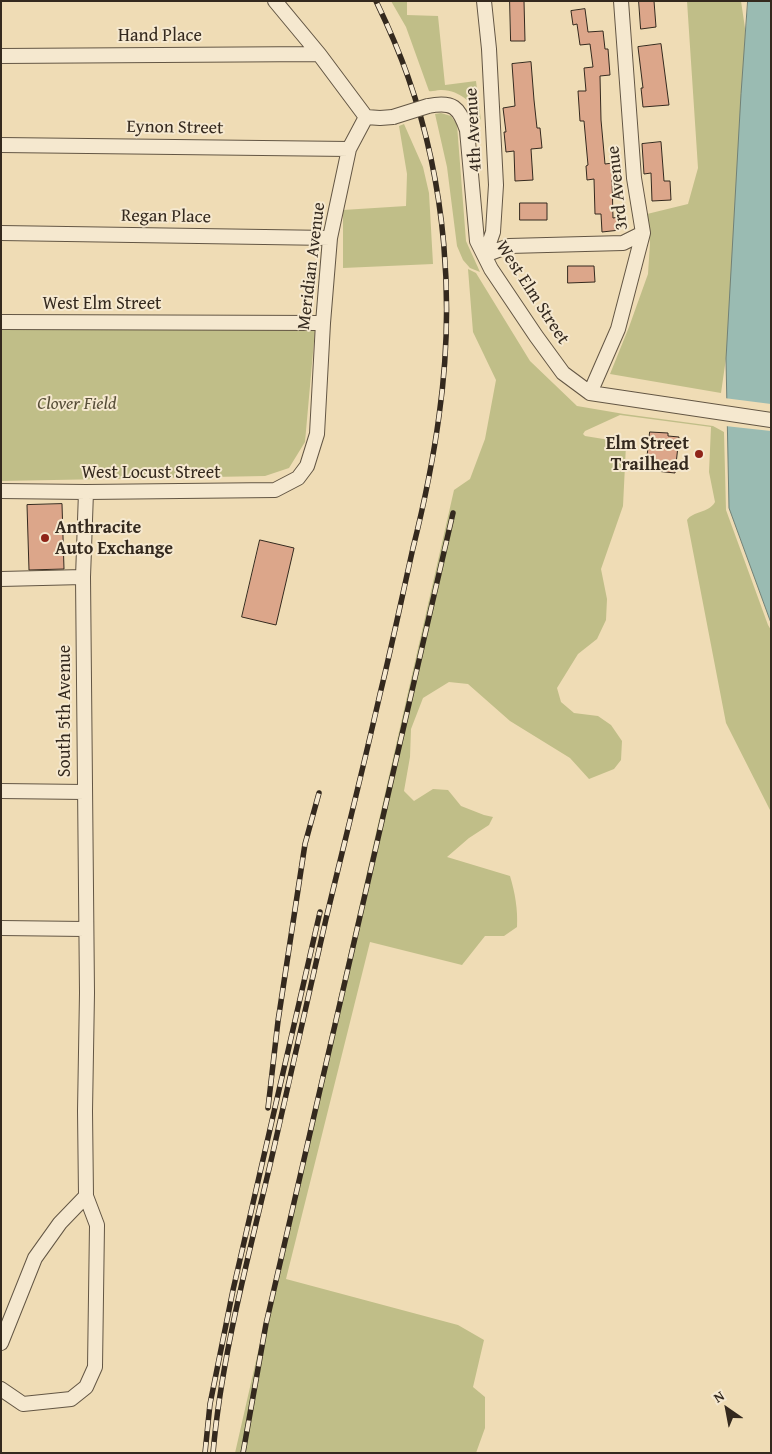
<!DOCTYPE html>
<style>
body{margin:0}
#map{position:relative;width:772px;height:1454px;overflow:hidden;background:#efdcb5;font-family:"Gentium Book Plus",serif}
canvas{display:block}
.frame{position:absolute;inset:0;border:2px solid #34291e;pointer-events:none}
.north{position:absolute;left:702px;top:1384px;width:50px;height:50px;-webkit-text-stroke:4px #f5e8cf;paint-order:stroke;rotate:327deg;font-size:14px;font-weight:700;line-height:20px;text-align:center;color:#34291e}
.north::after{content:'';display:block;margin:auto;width:18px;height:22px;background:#34291e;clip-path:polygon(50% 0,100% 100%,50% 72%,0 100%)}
</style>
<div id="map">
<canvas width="772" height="1454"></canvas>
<div class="frame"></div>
<div class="north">N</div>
</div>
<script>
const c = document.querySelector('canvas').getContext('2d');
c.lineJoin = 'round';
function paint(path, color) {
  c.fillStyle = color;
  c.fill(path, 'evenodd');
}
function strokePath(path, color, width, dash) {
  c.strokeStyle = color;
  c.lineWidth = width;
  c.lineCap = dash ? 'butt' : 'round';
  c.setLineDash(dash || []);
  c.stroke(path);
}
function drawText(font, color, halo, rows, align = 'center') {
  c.font = font + ' "Gentium Book Plus",serif';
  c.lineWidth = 4;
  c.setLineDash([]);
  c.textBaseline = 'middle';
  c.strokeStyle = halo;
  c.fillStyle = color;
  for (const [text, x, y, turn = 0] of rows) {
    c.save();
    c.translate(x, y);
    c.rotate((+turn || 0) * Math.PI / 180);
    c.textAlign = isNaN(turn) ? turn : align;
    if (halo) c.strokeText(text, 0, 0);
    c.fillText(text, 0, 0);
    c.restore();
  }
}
const green = new Path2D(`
 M391,1H407V15L438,16L445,85L476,81L481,121C475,104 459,89 440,90C436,90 432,92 429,91L406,27Z
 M687,1H741L746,35L736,288L721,393L610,374L629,327L648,274L650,243L647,214L688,204L698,168Z
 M441,113L451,116L457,125L466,241L480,272L470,268L463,260L457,246L447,167L435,114Z
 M404,124L423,167L429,193L433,264L343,268V210L406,206L407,174L399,126Z
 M468,269L476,273L530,361L577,406L624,414L713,426L724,432L726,510L768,625L771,630V812L726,723L687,520C693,511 709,513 715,502L709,472L711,427L620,415L585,431L583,434L585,436L622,442L626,445L623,506L601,569L607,599L606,620L597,639L578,654L557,688L561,702L574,713L598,716L611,725L622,741L621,760L614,769L589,779L570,758L510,721L468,684L449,682L423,698L411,729L410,757L404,791L414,801L433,789L448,790L461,806L484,815L493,817L489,825L469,838L447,857L510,876C515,893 518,909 517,927L504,936H485L462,965L370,942L286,1279L458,1325L484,1340L473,1387L485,1397V1428L476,1453H235L454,490L470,479L485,439L496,380L473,332Z
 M1,328L315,330L305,442L289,468L265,476L1,481Z`);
const water = new Path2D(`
 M748,1H771V623L729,508L726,359L741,94Z`);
const pier = new Path2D(`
 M724,398L771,404V431L725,426Z`);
const building = new Path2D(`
 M510,1H524L525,41H511Z
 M639,1H654L656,27L641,29Z
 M585,9L588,32L603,31L605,49H608L610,75L600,76L601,120L605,164L613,163L614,177L612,178L613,218L619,217L620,230L602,232L601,214H595L594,179L587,180L586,166L588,165L584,121H580L578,91H586L584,68L593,67L590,44L580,45L577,24L573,25L571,11Z
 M661,44L669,105L643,107L641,88H643L638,47Z
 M531,62L534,100L537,128H540L542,148L531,149L533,180L515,181L514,151L506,152L504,132H506L503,108L515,106L512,64Z
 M661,142L664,181H670L671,200L652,201L651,173L644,174L642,144Z
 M520,203H547V220H520Z
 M568,266H594L595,282L568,283Z
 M650,432L668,433V436L679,437L675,473L646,470Z
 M62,504L64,569L29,570L27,505Z
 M260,540L294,548L276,625L242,617Z`);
const minor = new Path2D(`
 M275,1L319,54L366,117
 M484,1L489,49L496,185L493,232L485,255
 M1,56L319,54
 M428,106C453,101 459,107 467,130L477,241L491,269L536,336L563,373L590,393L771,420
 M366,117L380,118L393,117
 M1,145L349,149
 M1,233L330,238
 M485,255L509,246L623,243L643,233
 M1,322L323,323
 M590,393L618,329L643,233L634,178L621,1
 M1,491L86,492L275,490L298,478L307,466L317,434L323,323L330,238L349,149L366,117
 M1,579L83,577
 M1,791L85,792
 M1,928L85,929
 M1,1343L35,1258L60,1223L86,1196
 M1,1389L23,1404L71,1399L86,1387L95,1367L97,1225L86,1196L85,1111L87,993L83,577L86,492`);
const rail = new Path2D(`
 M268,1108L278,1021L305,844L319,793
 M205,1453L210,1404L233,1290L320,912
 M213,1453C222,1351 250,1252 273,1152C291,1075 308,997 326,919C344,844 363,769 380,694C392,645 402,597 413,548C424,504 433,461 439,416C455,303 446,184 408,77C399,51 388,26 376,1
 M243,1453L266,1324L453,513`);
const minorBridge = new Path2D(`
 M393,117L428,106`);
const markers = [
 [699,454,5,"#8f2418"],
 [45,538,5,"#8f2418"]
];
const streetNames = [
 ["Hand Place",160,36],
 ["Eynon Street",175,128,1],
 ["4th Avenue",474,130,-93],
 ["3rd Avenue",618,188,-96],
 ["Regan Place",166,217,1],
 ["Meridian Avenue",312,266,-83],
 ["West Elm Street",532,293,57],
 ["West Elm Street",102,304],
 ["West Locust Street",151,473],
 ["South 5th Avenue",65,711,-90]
];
const parkNames = [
 ["Clover Field",77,404]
];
const poiNames = [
 ["Elm Street",689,444],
 ["Trailhead",689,465],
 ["Anthracite",55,528,"left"],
 ["Auto Exchange",55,549,"left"]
];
paint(green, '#c0be88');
paint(water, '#9abbb2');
strokePath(water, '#718177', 1);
paint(pier, '#efdcb5');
paint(building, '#dca68a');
strokePath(building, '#34291e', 1);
strokePath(minor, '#635644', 16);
strokePath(minor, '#f5e8cf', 14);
strokePath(rail, '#34291e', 5.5);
strokePath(rail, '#f5e8cf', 4, [11]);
strokePath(minorBridge, '#635644', 16, []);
strokePath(minorBridge, '#f5e8cf', 14);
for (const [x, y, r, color] of markers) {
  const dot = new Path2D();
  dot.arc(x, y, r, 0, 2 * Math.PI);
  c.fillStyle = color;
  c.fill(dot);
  strokePath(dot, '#f5e8cf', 2);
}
drawText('18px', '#34291e', '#f5e8cf', streetNames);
drawText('italic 18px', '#574e38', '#f5e8cf', parkNames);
drawText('bold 18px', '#34291e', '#f5e8cf', poiNames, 'right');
</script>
